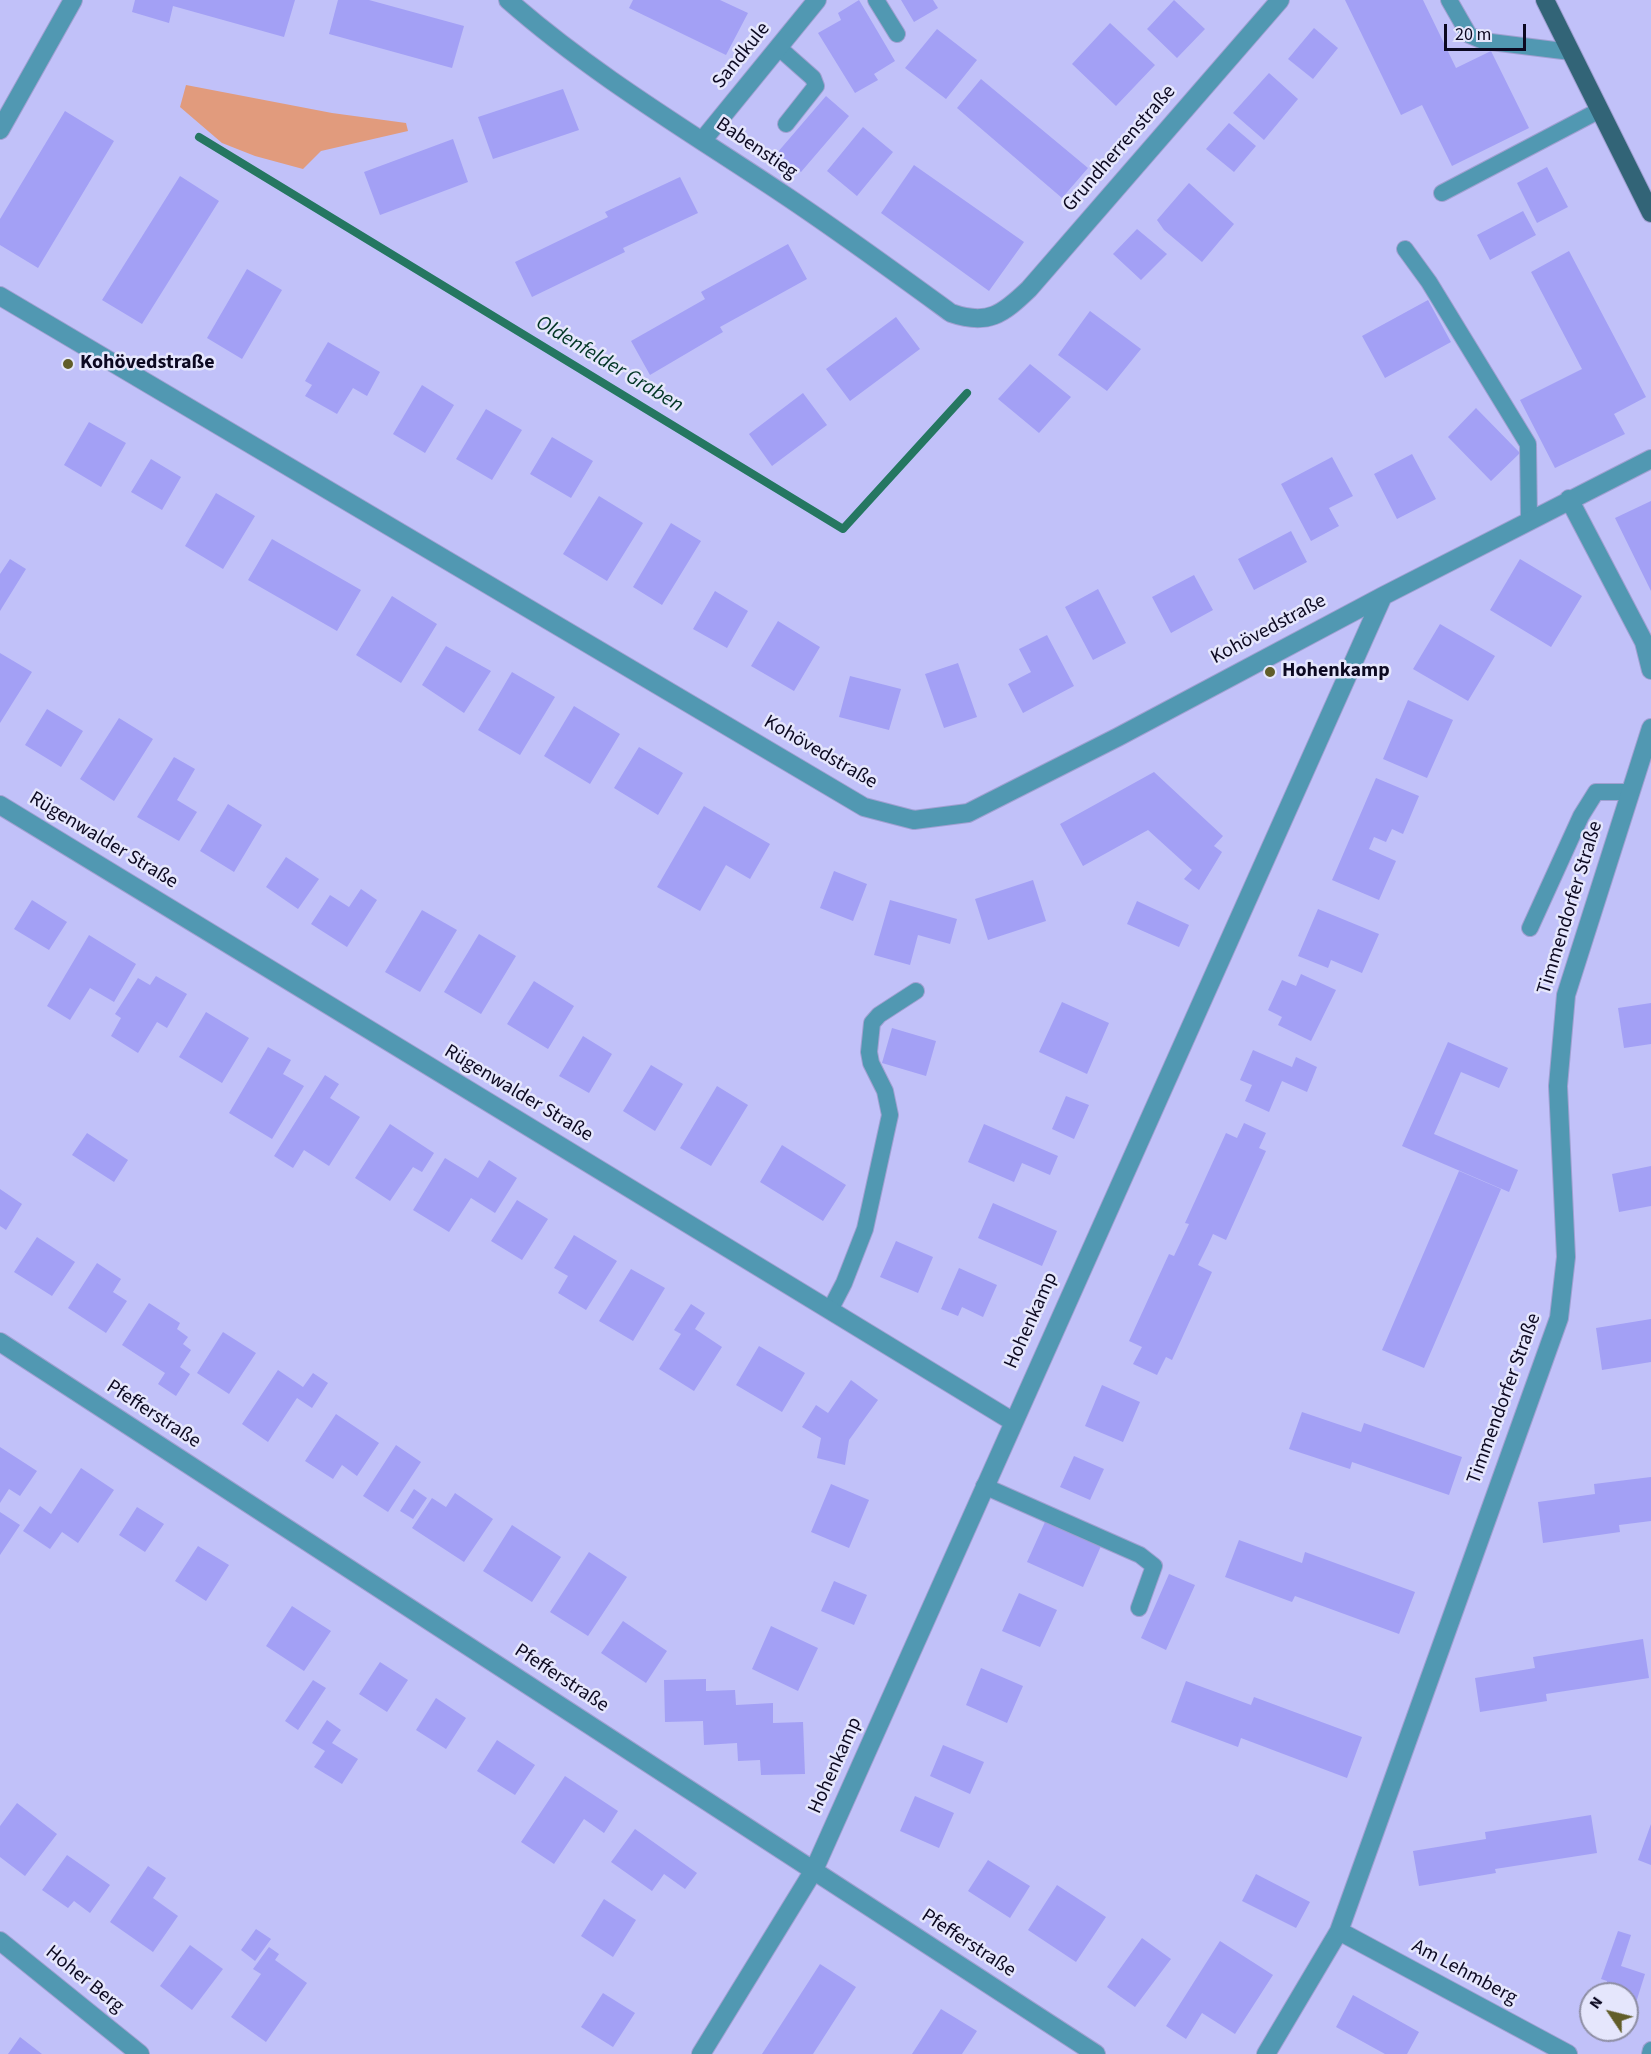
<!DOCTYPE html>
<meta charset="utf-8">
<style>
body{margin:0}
#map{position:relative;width:1651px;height:2054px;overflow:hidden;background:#c1c1f9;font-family:"Source Sans 3",sans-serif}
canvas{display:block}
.north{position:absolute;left:1579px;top:1982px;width:60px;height:60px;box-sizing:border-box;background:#e5e6fc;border:2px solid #8e8ea4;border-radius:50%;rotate:305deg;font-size:16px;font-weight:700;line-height:24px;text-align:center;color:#0c0921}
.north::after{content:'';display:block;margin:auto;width:21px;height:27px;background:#615d29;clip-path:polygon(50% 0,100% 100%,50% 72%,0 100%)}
.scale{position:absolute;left:1444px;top:24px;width:82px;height:27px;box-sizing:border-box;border:3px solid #0c0921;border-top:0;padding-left:8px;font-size:18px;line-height:21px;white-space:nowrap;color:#0c0921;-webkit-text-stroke:4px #e5e6fc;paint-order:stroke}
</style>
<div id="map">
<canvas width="1651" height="2054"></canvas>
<div class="north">N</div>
<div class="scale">20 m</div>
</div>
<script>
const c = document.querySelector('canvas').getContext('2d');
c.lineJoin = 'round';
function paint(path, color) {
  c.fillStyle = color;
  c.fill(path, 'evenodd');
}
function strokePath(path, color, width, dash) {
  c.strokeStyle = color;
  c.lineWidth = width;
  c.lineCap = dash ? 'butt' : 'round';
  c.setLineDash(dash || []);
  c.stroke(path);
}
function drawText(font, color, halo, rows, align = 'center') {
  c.font = font + ' "Source Sans 3",sans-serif';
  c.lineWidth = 5;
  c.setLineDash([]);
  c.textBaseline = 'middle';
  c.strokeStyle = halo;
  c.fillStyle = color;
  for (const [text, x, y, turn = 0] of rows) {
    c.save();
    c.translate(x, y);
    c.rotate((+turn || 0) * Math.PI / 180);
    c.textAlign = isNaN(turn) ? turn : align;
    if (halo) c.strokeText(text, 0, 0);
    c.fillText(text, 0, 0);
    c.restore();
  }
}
const green = new Path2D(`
 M186,85L332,113L406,123L408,131L321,151L303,169L255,156L222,143L180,107Z`);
const stream = new Path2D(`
 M199,137L843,529L967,393`);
const building = new Path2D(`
 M135,0H295L284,37L173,6L169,23L132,12Z
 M338,0H369L464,26L452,68L329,34Z
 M633,0H720L748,13L726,55L629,8Z
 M859,0L895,61L874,74L878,80L855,93L818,33L841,20L838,13Z
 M901,0H933L938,8L914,22Z
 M1174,0L1205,29L1177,58L1147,29Z
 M1345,0H1423L1456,68L1491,51L1529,128L1452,166L1422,105L1401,115Z
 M1110,23L1155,65L1116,106L1072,64Z
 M1314,28L1338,48L1313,79L1288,59Z
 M937,29L977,60L946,99L905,68Z
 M1269,73L1298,99L1264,140L1233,113Z
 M981,79L1088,168L1062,198L957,108Z
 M563,89L579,130L493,159L478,117Z
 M826,96L849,116L801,172L777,153Z
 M65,111L114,141L38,268L0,245V219Z
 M1229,123L1256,146L1234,172L1206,149Z
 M863,127L893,152L857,196L827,171Z
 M453,139L468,182L380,215L364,172Z
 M914,165L1024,242L989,291L881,213Z
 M1547,167L1568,207L1537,223L1517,183Z
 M180,176L219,201L142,324L102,300Z
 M680,177L698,213L623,248L625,252L532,297L515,262L608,217L605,212Z
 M1189,183L1234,224L1202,262L1164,230L1157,220Z
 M1523,211L1536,235L1490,260L1477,235Z
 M1137,229L1167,254L1141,280L1113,254Z
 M788,244L807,279L720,327L723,332L650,375L631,341L705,299L701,292Z
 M1569,251L1646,397L1614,414L1625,434L1555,468L1520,400L1582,369L1531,272Z
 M247,269L282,290L242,359L207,338Z
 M1428,300L1451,342L1385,378L1362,336Z
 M1090,311L1141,349L1107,391L1058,355Z
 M896,317L920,349L850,401L826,369Z
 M328,342L380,372L367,396L353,388L337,414L305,396L312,385L305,381Z
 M1030,364L1071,397L1039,433L998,399Z
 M422,385L454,405L425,453L393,434Z
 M803,393L827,425L772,466L749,434Z
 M1476,408L1520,453L1491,481L1448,437Z
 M486,409L522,430L492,480L456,459Z
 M89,422L126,443L101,487L64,465Z
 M552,437L593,461L571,498L530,474Z
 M1412,454L1436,499L1397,519L1374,474Z
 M1332,457L1353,496L1329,508L1339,526L1311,541L1281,484Z
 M151,459L181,477L162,510L131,492Z
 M216,493L255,516L223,569L185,546Z
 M599,496L643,523L607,581L563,554Z
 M1651,501V591L1615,518Z
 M671,523L701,541L662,605L633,587Z
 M1291,531L1307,562L1254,590L1238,559Z
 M272,539L361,590L337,631L248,580Z
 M10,559L26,569L0,611V574Z
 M1520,559L1582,596L1551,647L1490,610Z
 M1194,575L1213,610L1171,633L1152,597Z
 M1098,589L1126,643L1093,660L1065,607Z
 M715,591L748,611L727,648L693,629Z
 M392,596L437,624L401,683L356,655Z
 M778,621L820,647L794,691L751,666Z
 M1440,624L1495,656L1468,701L1413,669Z
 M1047,635L1074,686L1023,713L1008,684L1031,672L1019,649Z
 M446,646L491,671L464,713L422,685Z
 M0,653L32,672L0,723Z
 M958,663L977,717L944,728L925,674Z
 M512,672L555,697L520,755L478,730Z
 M850,676L901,689L889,730L839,717Z
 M1408,700L1453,720L1427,778L1383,759Z
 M574,706L620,734L590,784L544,756Z
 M47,709L83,731L61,767L25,745Z
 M119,718L153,739L114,801L80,779Z
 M639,747L683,773L658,815L614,788Z
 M174,757L195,769L177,800L197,812L179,841L137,817Z
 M1154,772L1223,836L1214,846L1222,852L1199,890L1184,879L1192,870L1148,830L1083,866L1060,824Z
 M1376,778L1419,796L1403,834L1392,829L1386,842L1374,837L1369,849L1396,861L1379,900L1332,880Z
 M228,804L262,825L234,872L200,851Z
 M704,806L770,844L750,879L726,865L700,911L657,887Z
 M286,857L319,879L298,909L266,887Z
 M834,871L867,884L853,921L820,908Z
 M1033,880L1046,921L988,940L975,899Z
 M361,889L377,900L347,947L311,924L330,895L349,907Z
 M32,900L67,922L49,950L14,929Z
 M890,900L957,919L950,944L918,935L910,965L874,955Z
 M1137,901L1189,925L1179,947L1127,924Z
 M1318,909L1379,934L1362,973L1331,960L1328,968L1298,956Z
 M422,910L457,930L420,992L385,972Z
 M479,934L516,956L481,1014L444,992Z
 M89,935L136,964L114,1002L90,988L70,1020L47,1006Z
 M1301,974L1336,990L1311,1041L1278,1025L1282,1017L1268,1010L1282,980L1296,986Z
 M156,976L187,994L167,1028L157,1022L138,1053L111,1036L121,1018L115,1014L138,978L150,985Z
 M534,981L574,1006L548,1049L507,1024Z
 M1062,1002L1109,1023L1087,1074L1039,1052Z
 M1651,1003V1044L1624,1048L1618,1008Z
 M206,1012L249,1038L222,1083L179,1057Z
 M892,1028L936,1041L926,1076L882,1063Z
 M583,1036L612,1054L589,1093L559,1076Z
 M1448,1042L1508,1068L1499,1088L1461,1072L1434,1134L1518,1170L1509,1192L1402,1146Z
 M268,1047L291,1060L283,1074L304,1086L272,1139L229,1113Z
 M1253,1050L1292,1067L1296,1057L1317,1067L1307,1092L1282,1081L1269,1112L1245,1101L1252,1085L1240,1080Z
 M651,1065L683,1084L655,1131L623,1111Z
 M325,1075L339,1084L330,1098L360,1117L329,1166L304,1150L293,1168L274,1156Z
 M717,1086L748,1105L711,1166L680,1148Z
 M1066,1096L1089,1105L1074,1139L1052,1129Z
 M1244,1123L1266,1133L1259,1148L1266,1151L1226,1240L1213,1234L1208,1245L1198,1265L1212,1272L1172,1360L1166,1357L1157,1375L1133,1364L1142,1347L1129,1341L1169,1254L1174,1256L1189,1224L1185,1223L1226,1133L1237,1138Z
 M390,1124L434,1153L422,1172L413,1167L390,1201L355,1178Z
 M984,1124L1058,1156L1050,1175L1022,1163L1014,1182L968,1162Z
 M87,1133L128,1160L114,1182L72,1155Z
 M782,1145L846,1185L823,1221L760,1182Z
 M445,1158L478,1178L489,1160L517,1178L495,1213L471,1198L449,1232L413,1210Z
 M1651,1166V1206L1619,1212L1612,1174Z
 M1459,1171L1501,1189L1424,1368L1382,1350Z
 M0,1189L22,1204L6,1230L0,1226Z
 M517,1200L548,1219L522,1260L491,1241Z
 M993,1203L1057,1231L1042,1266L978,1238Z
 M574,1235L617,1261L586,1310L558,1293L568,1276L554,1268Z
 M37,1237L75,1262L52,1296L14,1272Z
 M896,1241L933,1257L918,1293L880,1277Z
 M97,1263L121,1279L113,1292L127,1301L106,1333L68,1308Z
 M959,1268L997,1285L983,1317L962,1307L958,1316L941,1309Z
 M631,1269L665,1288L633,1341L599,1321Z
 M149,1303L180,1323L177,1329L188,1337L183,1344L191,1350L180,1367L190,1374L176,1396L158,1384L165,1373L122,1345Z
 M691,1304L705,1313L695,1329L722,1347L694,1391L659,1369L681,1334L674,1330Z
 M1651,1319V1362L1602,1370L1596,1328Z
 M223,1332L256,1353L229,1394L197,1373Z
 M759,1346L805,1373L782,1412L736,1385Z
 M278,1370L303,1387L313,1373L328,1383L312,1408L297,1398L268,1442L242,1424Z
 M851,1380L878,1400L849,1440L845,1465L817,1458L821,1438L802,1427L816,1405L828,1413Z
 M1102,1385L1140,1402L1123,1442L1085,1426Z
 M1302,1412L1361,1432L1364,1423L1462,1457L1449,1495L1352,1462L1350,1469L1289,1449Z
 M336,1414L379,1443L357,1476L342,1465L333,1479L305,1461Z
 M396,1445L421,1462L388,1512L363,1496Z
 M0,1447L37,1471L20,1496L9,1489L0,1503Z
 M1074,1456L1104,1469L1090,1500L1060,1487Z
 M81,1468L114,1490L78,1543L62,1532L50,1549L23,1531L40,1506L51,1514Z
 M1651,1477V1521L1619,1525L1620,1532L1543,1543L1538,1502L1595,1494L1594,1484Z
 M831,1484L869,1500L849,1548L811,1532Z
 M414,1489L427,1498L413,1519L400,1511Z
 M455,1493L493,1519L464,1562L412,1528L432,1498L446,1507Z
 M137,1507L164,1524L145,1552L119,1535Z
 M0,1512L20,1525L0,1555Z
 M1045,1522L1101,1546L1083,1587L1027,1562Z
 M512,1525L561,1557L532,1602L483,1571Z
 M1239,1540L1302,1563L1305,1552L1415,1592L1399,1634L1295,1596L1292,1602L1225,1577Z
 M198,1546L229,1565L206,1601L175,1581Z
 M589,1552L627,1577L588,1636L550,1612Z
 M1169,1574L1195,1585L1166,1650L1141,1638Z
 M834,1581L867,1595L854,1625L821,1611Z
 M1019,1593L1057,1610L1040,1647L1002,1631Z
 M292,1606L331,1631L304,1671L266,1646Z
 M623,1621L667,1651L646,1683L601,1653Z
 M771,1626L818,1648L798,1691L752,1669Z
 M1643,1639L1649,1678L1546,1694L1547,1701L1480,1712L1475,1678L1535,1668L1533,1657Z
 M380,1662L408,1680L387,1712L359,1694Z
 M981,1668L1023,1686L1007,1723L966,1705Z
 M706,1679V1691L735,1690L736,1705L773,1703V1723L803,1722L805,1774L761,1775L760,1760L738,1761L737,1743L704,1745L703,1721L665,1722L664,1680Z
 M313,1680L326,1688L298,1730L285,1721Z
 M1186,1681L1251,1705L1254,1697L1362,1737L1347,1778L1241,1738L1238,1747L1171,1722Z
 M436,1698L466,1718L446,1749L416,1730Z
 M327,1720L341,1730L332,1743L358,1759L342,1784L314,1767L325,1751L312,1743Z
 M497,1740L535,1765L515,1795L477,1771Z
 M943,1745L984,1762L970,1794L930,1776Z
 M565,1776L618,1811L604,1833L584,1819L554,1864L521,1842Z
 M915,1796L954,1813L939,1848L900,1831Z
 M17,1803L57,1834L25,1876L0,1857V1826Z
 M1591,1815L1597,1853L1495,1869L1496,1873L1419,1886L1413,1851L1486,1839L1485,1832Z
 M1651,1824V1865L1638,1860Z
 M635,1829L697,1873L685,1889L664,1874L652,1891L611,1862Z
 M67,1855L110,1885L90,1913L74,1901L68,1908L42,1890Z
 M988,1860L1030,1886L1010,1918L968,1891Z
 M148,1866L166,1878L153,1898L178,1916L153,1952L110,1922Z
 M1256,1874L1310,1902L1296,1928L1242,1901Z
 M1057,1885L1106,1917L1076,1962L1028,1930Z
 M604,1899L636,1920L613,1957L581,1936Z
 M256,1929L271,1939L255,1961L241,1950Z
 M1618,1931L1631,1935L1621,1966L1645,1974L1634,2009L1627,2007V1994H1603L1607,1981L1601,1979Z
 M1142,1938L1171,1959L1135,2007L1107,1987Z
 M1220,1941L1273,1975L1235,2034L1202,2013L1186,2039L1166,2026Z
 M190,1945L223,1969L192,2010L160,1986Z
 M269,1947L279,1954L275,1960L307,1983L266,2042L231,2017L261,1974L253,1969Z
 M820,1964L856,1987L813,2054H762Z
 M603,1993L635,2013L613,2047L581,2027Z
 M1353,1995L1419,2032L1407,2054H1385L1336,2027Z
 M941,2009L977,2031L962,2054H912Z
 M20,2037L42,2054H8Z`);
const service = new Path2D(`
 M876,0L897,34
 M1449,0L1469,35L1483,41L1571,52
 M778,47L813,78L816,86L786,124
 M1442,193L1600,110
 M1405,249L1429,282L1528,444L1529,520
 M1530,928L1581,816L1596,792H1630
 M830,1310L844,1283L865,1229L890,1115L885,1091L871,1063L869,1052L872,1023L879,1015L916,991
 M984,1486L1140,1555L1154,1566L1139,1608
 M1650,2054L1651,2050`);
const minor = new Path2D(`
 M508,0C592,74 690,132 783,194C840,232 896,273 951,313C988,326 1003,314 1029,289L1280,0
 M0,130L73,0
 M702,141L817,0
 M0,296L864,807L914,820L968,813L1118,737L1383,596L1651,459
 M1569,499L1644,642L1651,670
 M0,805L1012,1421
 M0,1342L1096,2054
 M1339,1931L1568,2054
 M0,1941L140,2054
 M701,2054L814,1870L1383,596
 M1266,2054L1339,1931L1559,1318L1566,1257L1558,1086L1566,995L1651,728`);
const primary = new Path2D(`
 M1545,0L1651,213`);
const markers = [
 [68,364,6,"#615d29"],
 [1270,672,6,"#615d29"]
];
const streetNames = [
 ["Sandkule",742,56,-51],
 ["Babenstieg",756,149,34],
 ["Grundherrenstraße",1120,149,-49],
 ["Kohövedstraße",1269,630,-28],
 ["Kohövedstraße",820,753,30],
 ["Rügenwalder Straße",103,841,31],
 ["Timmendorfer Straße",1571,908,-73],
 ["Rügenwalder Straße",518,1094,31],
 ["Hohenkamp",1032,1321,-66],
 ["Timmendorfer Straße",1505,1399,-70],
 ["Pfefferstraße",153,1415,33],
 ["Pfefferstraße",561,1679,33],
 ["Hohenkamp",836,1766,-66],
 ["Pfefferstraße",968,1944,33],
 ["Am Lehmberg",1464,1973,28],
 ["Hoher Berg",84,1980,39]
];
const poiNames = [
 ["Kohövedstraße",80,364],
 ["Hohenkamp",1282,672]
];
const waterNames = [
 ["Oldenfelder Graben",609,365,31]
];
paint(green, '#e19b7d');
strokePath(stream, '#257761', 8);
paint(building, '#a3a0f5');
strokePath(service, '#a0a0d2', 18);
strokePath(minor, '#a0a0d2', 20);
strokePath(primary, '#a0a0d2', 20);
strokePath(service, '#5198b2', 16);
strokePath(minor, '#5198b2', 18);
strokePath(primary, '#326477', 18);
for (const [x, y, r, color] of markers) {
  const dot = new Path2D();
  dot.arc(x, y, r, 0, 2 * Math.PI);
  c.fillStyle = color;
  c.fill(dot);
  strokePath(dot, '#e5e6fc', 2);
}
drawText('20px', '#0c0921', '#e5e6fc', streetNames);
drawText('bold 20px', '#0c0921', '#e5e6fc', poiNames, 'left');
drawText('italic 21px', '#013524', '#e5e6fc', waterNames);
</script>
